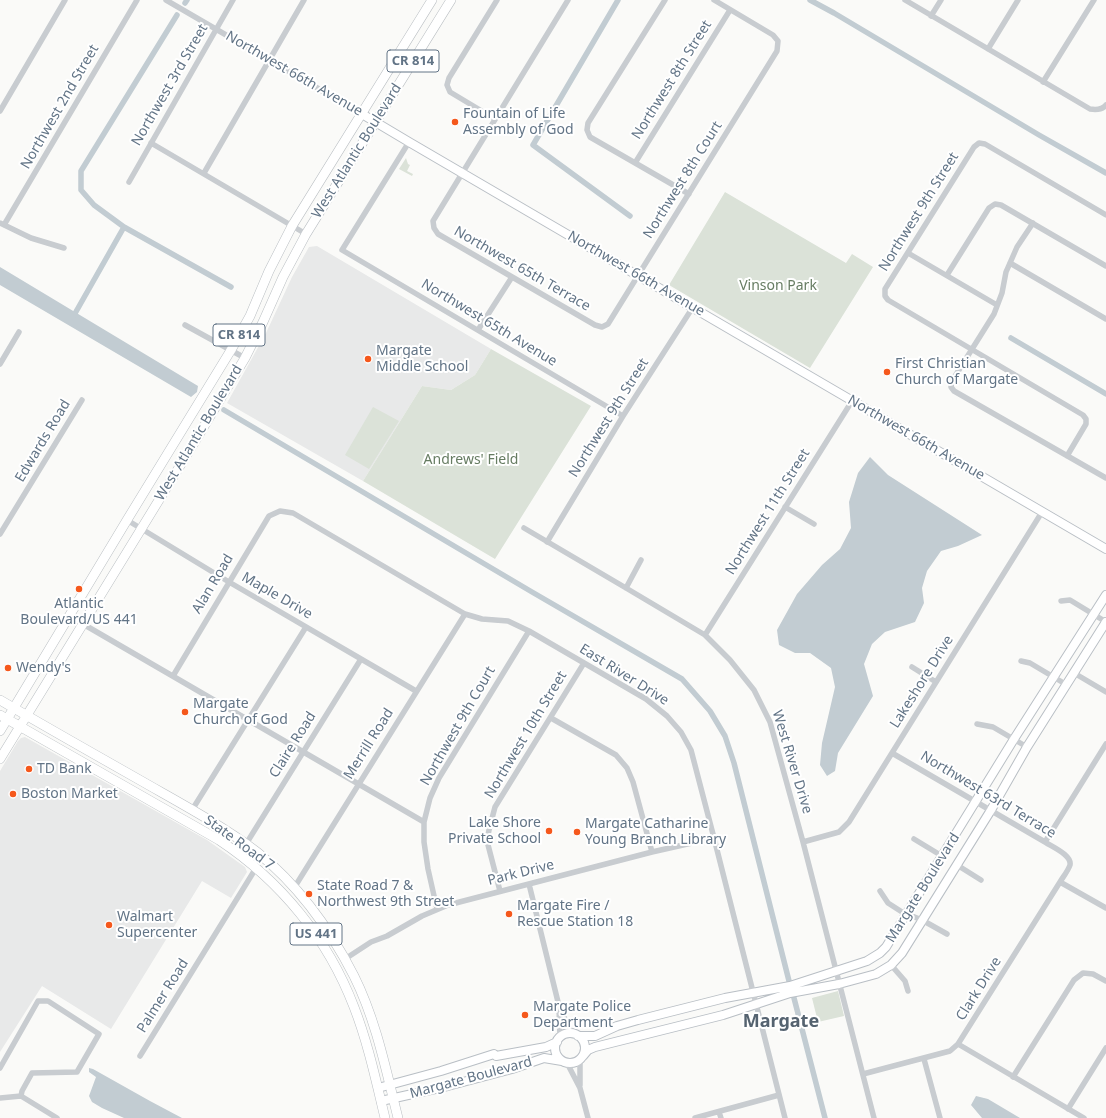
<!DOCTYPE html>
<style>
body{margin:0}
canvas{display:block;background:#fafaf8}
</style>
<canvas width="1106" height="1118"></canvas>
<script>
const c = document.querySelector('canvas').getContext('2d');
c.lineJoin = 'round';
function paint(path, color) {
  c.fillStyle = color;
  c.fill(path, 'evenodd');
}
function strokePath(path, color, width, dash) {
  c.strokeStyle = color;
  c.lineWidth = width;
  c.lineCap = dash ? 'butt' : 'round';
  c.setLineDash(dash || []);
  c.stroke(path);
}
function drawText(font, color, halo, rows, align = 'center') {
  c.font = font + ' "Noto Sans",sans-serif';
  c.lineWidth = 4;
  c.setLineDash([]);
  c.textBaseline = 'middle';
  c.strokeStyle = halo;
  c.fillStyle = color;
  for (const [text, x, y, turn = 0] of rows) {
    c.save();
    c.translate(x, y);
    c.rotate((+turn || 0) * Math.PI / 180);
    c.textAlign = isNaN(turn) ? turn : align;
    if (halo) c.strokeText(text, 0, 0);
    c.fillText(text, 0, 0);
    c.restore();
  }
}
const built = new Path2D(`
 M317,246L491,349L475,375L451,390L422,386L363,481L227,403L266,333L292,277L309,247Z
 M25,737L207,840L245,867L247,872L231,898L202,881L111,1029L42,986L0,1052V771L18,741L21,738Z`);
const green = new Path2D(`
 M406,158L408,164L410,165L407,171L413,174L412,176L399,169Z
 M725,192L846,263L852,254L873,267L810,368L669,285Z
 M491,349L591,406L495,559L363,481L422,386L451,390L475,375Z
 M373,407L399,421L369,469L345,455Z
 M838,991L844,1016L818,1022L812,998Z`);
const water = new Path2D(`
 M0,267L198,386L197,392L191,397L0,285Z
 M870,457L888,475L982,535L958,546L941,551L927,571L922,588L924,603L915,622L885,632L872,644L864,664L873,696L838,753L835,771L827,776L820,765L822,743L835,687L831,668L810,653H795L779,645L777,630L797,594L822,565L840,549L851,528L849,502L858,473Z
 M89,1068L93,1069L150,1101L182,1118H124L102,1108L92,1102L89,1096L96,1077L89,1072Z
 M976,1096L988,1099L1020,1118H982L971,1105Z`);
const canal = new Path2D(`
 M618,0L533,145L630,216
 M810,0L834,13L1039,135L1106,173
 M185,3L187,0
 M177,15L81,171V190L94,205L124,227L231,287
 M73,317L124,227
 M1011,338L1106,394
 M224,410L532,592L682,679L710,711L725,736L734,763L789,981
 M794,998L825,1118`);
const street = new Path2D(`
 M166,0L362,114
 M568,0L433,221L434,228L438,234L595,325L602,327L608,324L777,51L778,41L773,35L714,0
 M665,0L588,123L587,130L590,137L689,194
 M905,0L1090,109C1096,110 1102,110 1106,105
 M931,16L941,0
 M988,49L1018,0
 M1043,82L1094,0
 M0,111L65,0
 M495,119L450,92L447,85L449,78L497,0
 M409,142L342,250L623,416
 M151,143L306,234
 M635,163L730,10
 M204,173L304,0
 M129,182L233,0
 M0,223L31,238L64,248
 M1033,223L1017,247L1010,263L1006,272L1002,293L994,314L952,381L951,387L954,391L1106,478
 M4,225L137,0
 M908,253L997,305
 M1010,263L1106,319
 M947,275L989,208L995,204L1001,205L1106,266
 M185,325L245,358
 M478,330L512,277
 M0,364L19,332
 M1067,456L1086,424V419L1083,415L888,300L885,296V289L974,147L979,143L985,144L1106,215
 M785,507L814,524
 M127,520L229,582L416,691
 M524,528L626,588L705,635L730,660L754,690L770,722L803,842L874,1118
 M0,534L82,400
 M547,542L623,416L693,307
 M626,588L641,560
 M1061,601L1070,600L1106,622
 M83,624L424,822
 M705,635L852,401
 M1021,661L1030,663L1067,685
 M912,667L936,682
 M1074,673L1106,692
 M173,676L269,516L280,511L293,513L465,614L482,619L508,621L529,631L646,699L667,716L681,732L691,750L714,838L785,1118
 M551,718L616,755L627,768L633,782L652,852
 M977,724L993,727L1027,747
 M192,810L306,627
 M914,839L942,856
 M803,842L839,832L849,822L1042,512
 M1045,842L1106,744
 M246,844L361,659
 M957,865L981,880
 M1060,882L1106,908
 M529,884L559,1006L572,1034
 M294,888L465,614
 M500,891L487,841L489,830L495,807L584,663
 M880,891L888,903L902,912L922,920L947,934
 M437,909L428,869L424,842V822L430,798L439,778L529,631
 M345,959L371,942L387,936L422,916L448,905L652,852L714,838
 M891,965L905,981L908,991
 M559,1008L560,1037
 M958,1044L1084,1118
 M140,1056L256,868
 M580,1059V1085
 M924,1059L940,1118
 M567,1063L580,1088L588,1118
 M0,1068L38,1001H48L99,1034L77,1072L32,1073L22,1091L21,1096
 M863,1074L950,1051L958,1044L1060,882C1063,877 1068,871 1070,865C1072,855 1052,847 1045,842L892,753
 M1013,1077L1074,980L1083,973L1093,974L1106,981
 M0,1098L21,1096L57,1118
 M1068,1109L1106,1048
 M719,1112L721,1118
 M695,1118L779,1095`);
const secondary = new Path2D(`
 M362,114L409,142L1106,549
 M555 1048a15 15 0 1 1 30 0a15 15 0 1 1-30 0Z
 M578,1036H595L617,1026L638,1020L725,998L790,986L867,961L880,953L886,947L1014,739L1106,595
 M583,1056L588,1050L595,1047L723,1015L790,993L839,984L876,974L891,965L902,953L991,810L1027,747L1106,622
 M378,1088L441,1071L494,1054L496,1056L546,1047L557,1042
 M381,1101L444,1087L512,1069L544,1058L562,1061`);
const primary = new Path2D(`
 M0,700C46,727 92,753 138,779C178,802 220,824 257,852C298,885 330,929 354,976C376,1020 386,1070 398,1118
 M0,715L219,840C281,881 328,939 354,1007C368,1043 376,1081 385,1118
 M0,731L127,520L231,350L250,316L269,271L292,226L432,0
 M0,759L194,443L245,358L263,322L283,277L306,234L451,0`);
const markers = [
 [455,122,4,"#f5581c"],
 [368,359,4,"#f5581c"],
 [887,372,4,"#f5581c"],
 [79,589,4,"#f5581c"],
 [8,668,4,"#f5581c"],
 [185,712,4,"#f5581c"],
 [29,769,4,"#f5581c"],
 [13,794,4,"#f5581c"],
 [549,831,4,"#f5581c"],
 [577,832,4,"#f5581c"],
 [309,894,4,"#f5581c"],
 [509,914,4,"#f5581c"],
 [109,925,4,"#f5581c"],
 [525,1015,4,"#f5581c"]
];
const shields = [
 [413,61,52],
 [239,335,52],
 [316,934,52]
];
const shieldNames = [
 ["CR 814",413,61],
 ["CR 814",239,335],
 ["US 441",316,934]
];
const streetNames = [
 ["Northwest 66th Avenue",294,74,30],
 ["Northwest 8th Street",672,80,-58],
 ["Northwest 3rd Street",170,85,-60],
 ["Northwest 2nd Street",60,107,-60],
 ["West Atlantic Boulevard",357,151,-58],
 ["Northwest 8th Court",683,180,-58],
 ["Northwest 9th Street",919,212,-58],
 ["Northwest 65th Terrace",522,269,30],
 ["Northwest 66th Avenue",636,274,30],
 ["Northwest 65th Avenue",489,323,31],
 ["Northwest 9th Street",609,418,-58],
 ["West Atlantic Boulevard",199,433,-59],
 ["Northwest 66th Avenue",916,438,30],
 ["Edwards Road",43,441,-59],
 ["Northwest 11th Street",768,512,-58],
 ["Alan Road",213,584,-59],
 ["Maple Drive",277,596,30],
 ["East River Drive",624,675,32],
 ["Lakeshore Drive",922,682,-58],
 ["Northwest 9th Court",458,726,-60],
 ["Northwest 10th Street",526,735,-59],
 ["Merrill Road",369,744,-58],
 ["Claire Road",293,745,-58],
 ["West River Drive",792,762,73],
 ["Northwest 63rd Terrace",988,795,31],
 ["State Road 7",239,843,36],
 ["Park Drive",521,873,-14],
 ["Margate Boulevard",923,888,-58],
 ["Clark Drive",979,989,-58],
 ["Palmer Road",163,996,-58],
 ["Margate Boulevard",471,1078,-15]
];
const poiNames = [
 ["Fountain of Life",463,114],
 ["Assembly of God",463,130],
 ["Margate",376,351],
 ["Middle School",376,367],
 ["First Christian",895,364],
 ["Church of Margate",895,380],
 ["Atlantic",79,604,"center"],
 ["Boulevard/US 441",79,620,"center"],
 ["Wendy's",16,668],
 ["Margate",193,704],
 ["Church of God",193,720],
 ["TD Bank",37,769],
 ["Boston Market",21,794],
 ["Lake Shore",541,823,"right"],
 ["Private School",541,839,"right"],
 ["Margate Catharine",585,824],
 ["Young Branch Library",585,840],
 ["State Road 7 &",317,886],
 ["Northwest 9th Street",317,902],
 ["Margate Fire /",517,906],
 ["Rescue Station 18",517,922],
 ["Walmart",117,917],
 ["Supercenter",117,933],
 ["Margate Police",533,1007],
 ["Department",533,1023]
];
const parkNames = [
 ["Vinson Park",778,286],
 ["Andrews' Field",471,460]
];
const districtNames = [
 ["Margate",781,1022]
];
paint(built, '#e8e9e9');
paint(green, '#dbe2d8');
paint(water, '#c2ccd2');
strokePath(canal, '#c2ccd2', 5.5);
strokePath(secondary, '#b9bfc5', 10);
strokePath(primary, '#babfc3', 10);
strokePath(street, '#c8ccd0', 5.5);
strokePath(secondary, '#fff', 8);
strokePath(primary, '#fff', 9);
for (const [x, y, r, color] of markers) {
  const dot = new Path2D();
  dot.arc(x, y, r, 0, 2 * Math.PI);
  c.fillStyle = color;
  c.fill(dot);
  strokePath(dot, '#fff', 1.5);
}
for (const [x, y, w] of shields) {
  const box = new Path2D();
  box.roundRect(x - w / 2, y - 11, w, 22, 3);
  c.fillStyle = '#fff';
  c.fill(box);
  strokePath(box, '#627486', 1);
}
drawText('bold 13px', '#627486', null, shieldNames);
drawText('14px', '#627486', '#fff', streetNames);
drawText('14px', '#627486', '#fff', poiNames, 'left');
drawText('14px', '#667c62', '#fff', parkNames);
drawText('bold 18px', '#556370', '#fff', districtNames);
</script>
